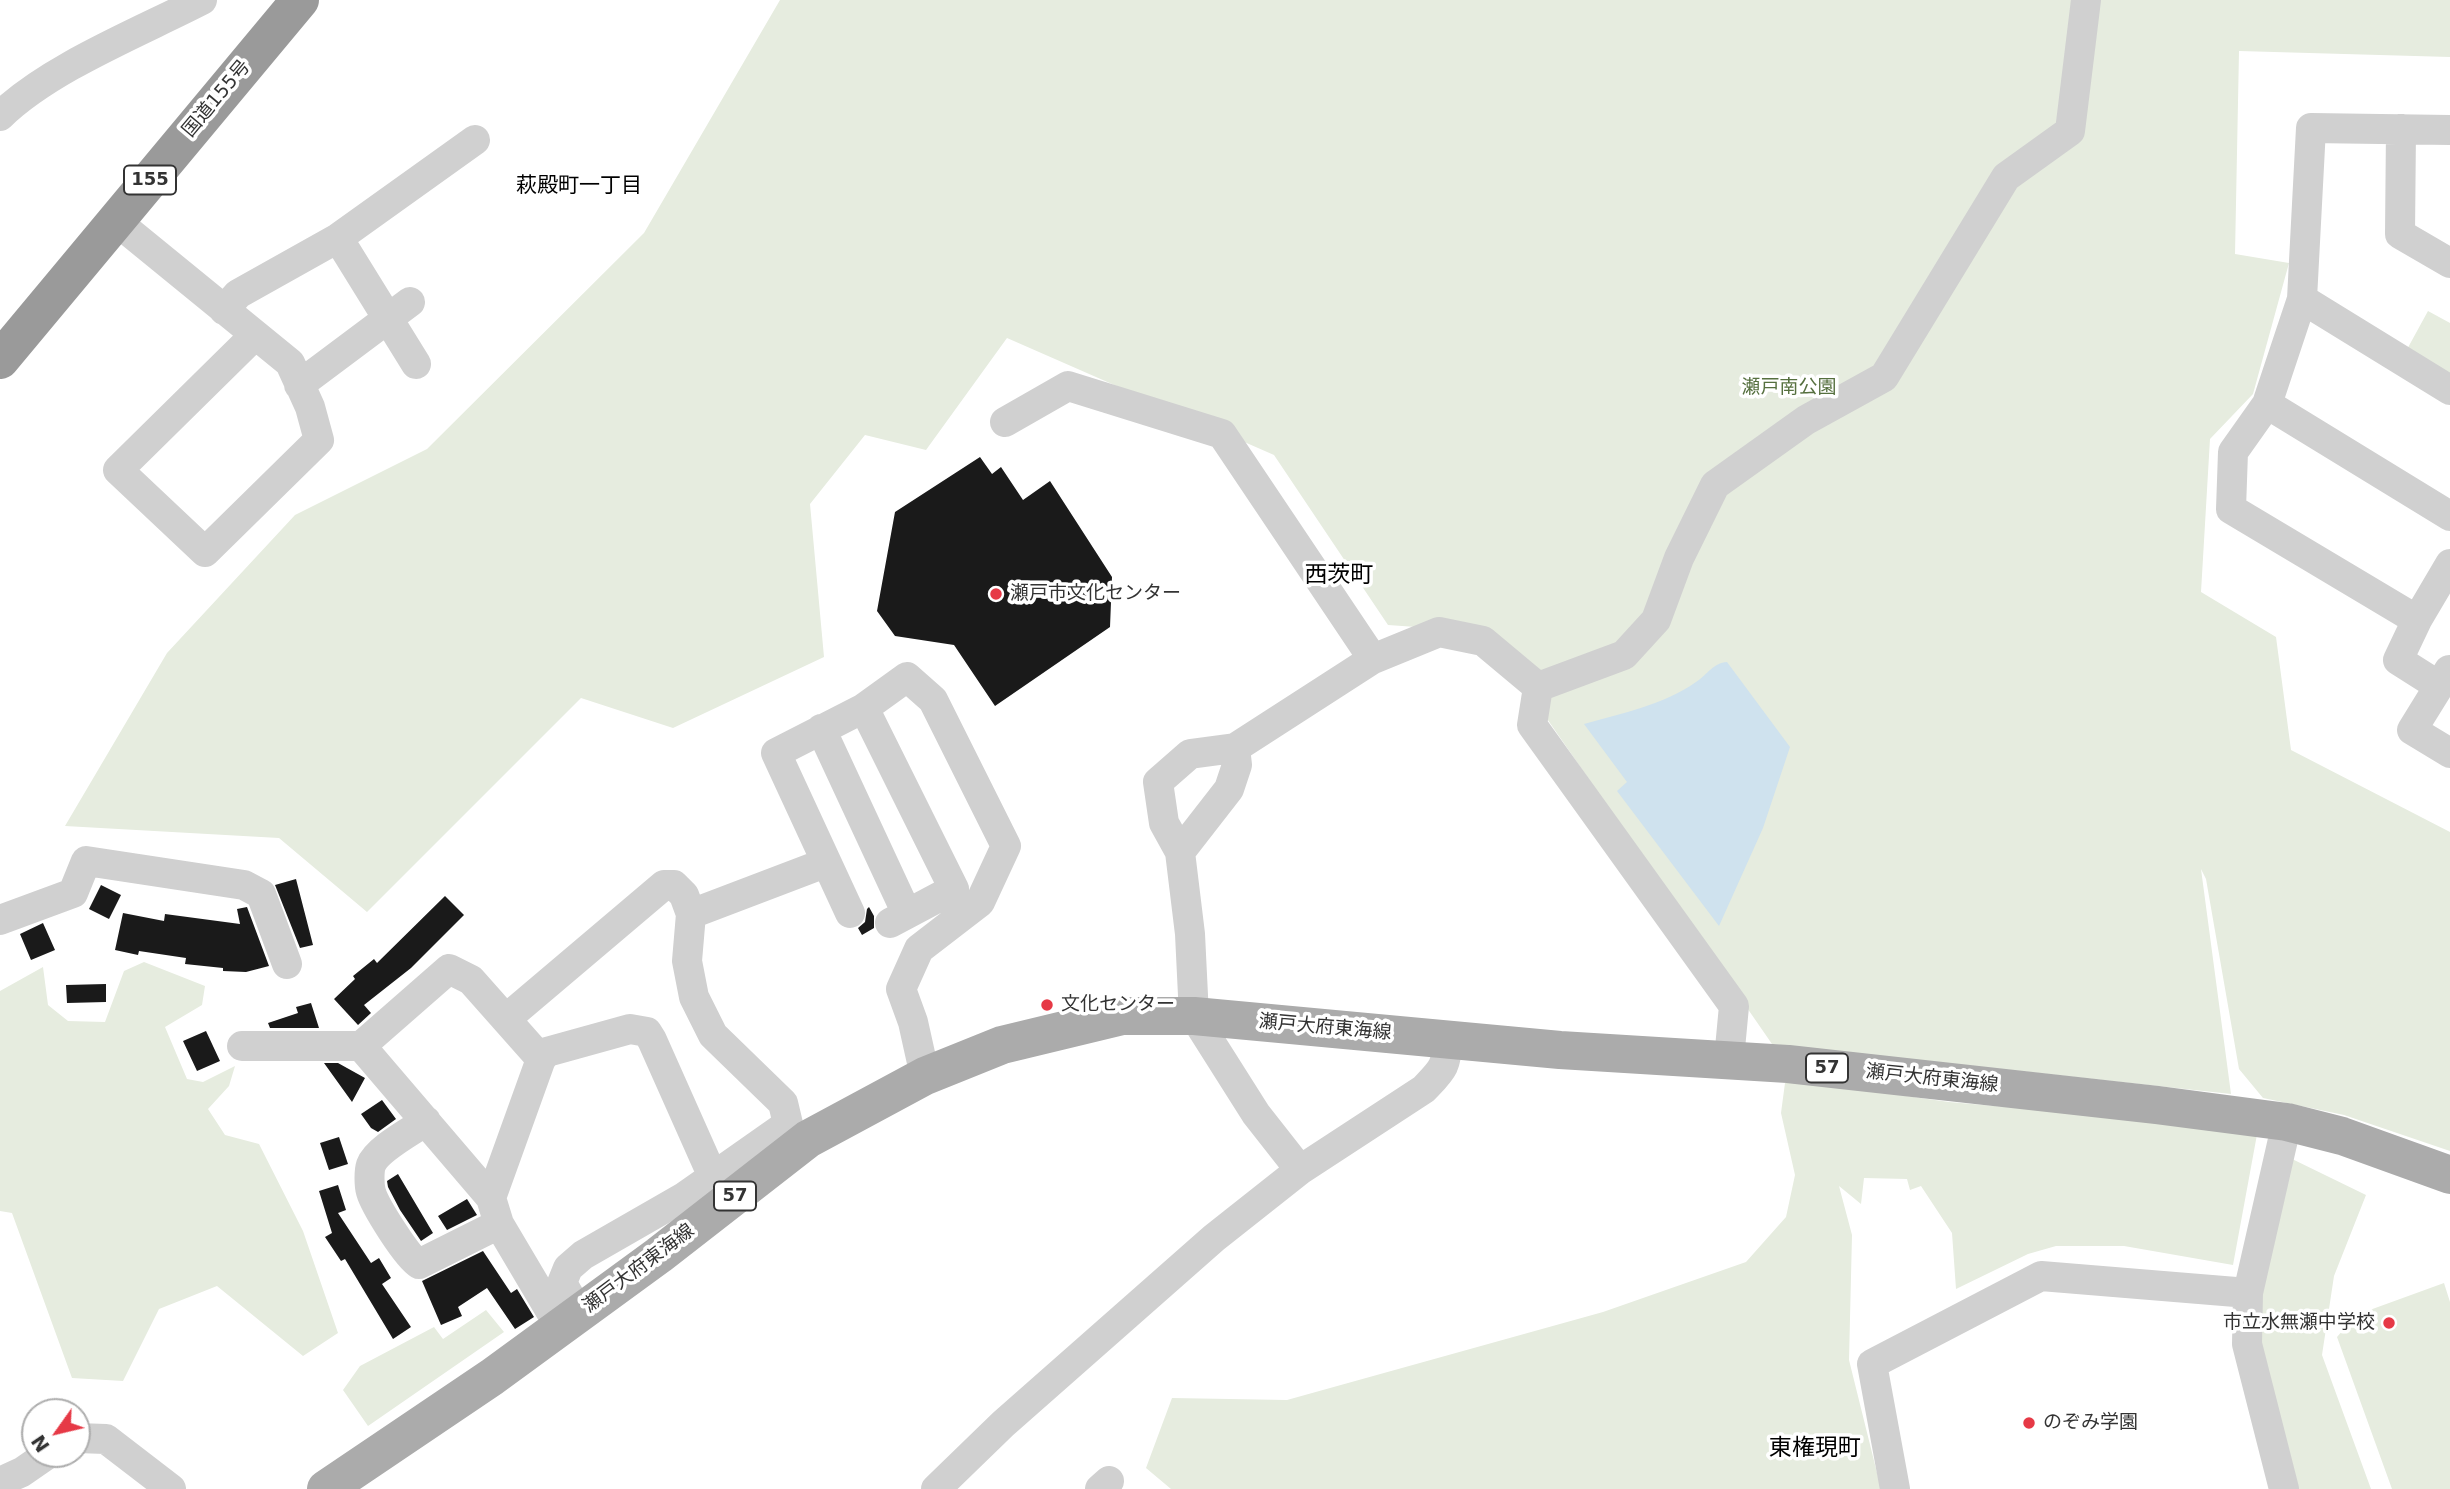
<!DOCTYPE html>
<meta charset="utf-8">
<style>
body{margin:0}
#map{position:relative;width:2450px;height:1489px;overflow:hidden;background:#fff;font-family:"DejaVu Sans",sans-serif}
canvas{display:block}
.north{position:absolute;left:21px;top:1398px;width:70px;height:70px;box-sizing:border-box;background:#fff;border:2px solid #adadad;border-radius:50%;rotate:236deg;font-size:19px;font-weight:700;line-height:28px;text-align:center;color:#333}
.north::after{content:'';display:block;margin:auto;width:24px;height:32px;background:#e63946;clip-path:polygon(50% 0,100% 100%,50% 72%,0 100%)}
</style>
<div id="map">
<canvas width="2450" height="1489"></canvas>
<div class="north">N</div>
</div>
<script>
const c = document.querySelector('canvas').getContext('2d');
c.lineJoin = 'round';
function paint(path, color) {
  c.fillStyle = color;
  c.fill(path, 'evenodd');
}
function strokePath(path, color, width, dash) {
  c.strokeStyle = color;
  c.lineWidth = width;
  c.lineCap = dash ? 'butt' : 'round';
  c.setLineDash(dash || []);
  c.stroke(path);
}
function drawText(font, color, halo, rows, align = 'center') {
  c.font = font + ' "DejaVu Sans","Noto Sans JP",sans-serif';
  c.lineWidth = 7;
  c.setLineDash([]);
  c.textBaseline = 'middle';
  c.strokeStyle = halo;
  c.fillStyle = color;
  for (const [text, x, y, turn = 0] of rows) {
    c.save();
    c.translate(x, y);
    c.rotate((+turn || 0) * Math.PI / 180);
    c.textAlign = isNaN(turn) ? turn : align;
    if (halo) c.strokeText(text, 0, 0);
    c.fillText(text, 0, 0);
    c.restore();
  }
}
const green = new Path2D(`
 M780,0H2450V57L2239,51L2235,254L2289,263L2253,394L2210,439L2201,592L2276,637L2291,750L2450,832V1151L2344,1115L2263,1098L2239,1069L2206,879L2201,869L2231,1094L1772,1044L1487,632L1388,625L1274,455L1007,338L926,450L865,435L810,504L824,657L673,728L581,698L367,912L279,838L65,826L167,653L295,515L427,449L644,233Z
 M2428,311L2450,323V379L2405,353Z
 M144,962L205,986L202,1005L165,1027L187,1079L203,1082L235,1066L229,1086L208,1109L225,1135L259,1144L303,1231L338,1333L303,1356L217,1286L159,1309L123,1381L72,1378L12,1213L0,1211V991L43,967L48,1005L68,1021L105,1022L124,971Z
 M1785,1083H1813L1949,1102L2258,1129L2233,1265L2124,1246H2056L2028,1254L1956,1289L1952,1233L1921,1186L1910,1190L1907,1179L1864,1178L1861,1204L1839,1186L1852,1235L1849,1360L1881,1489H1171L1146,1468L1172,1398L1287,1400L1603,1312L1746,1262L1786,1217L1795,1175L1781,1113Z
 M2288,1157L2366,1195L2334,1276L2322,1355L2371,1489H2291L2248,1314Z
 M2444,1283L2450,1302V1489H2392L2337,1337L2356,1315Z
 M486,1310L504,1332L368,1426L343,1390L360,1366L434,1327L443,1339Z`);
const water = new Path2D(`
 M1727,662L1790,747L1763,828L1719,926L1617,791L1627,782L1584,724C1623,713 1663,705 1696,682C1708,674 1713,663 1727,662Z`);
const building = new Path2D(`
 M980,457L992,474L1001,467L1023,500L1050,481L1112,577L1110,627L995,706L954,645L895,636L877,611L895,512Z
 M296,879L313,945L300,948L275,885Z
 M101,885L121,895L109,919L89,909Z
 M445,896L464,915L411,968L364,1005L371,1013L358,1025L334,999L355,979L353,976L374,959L377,963Z
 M247,907L269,966L246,972L223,971V968L185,964L186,958L139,951L138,955L115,950L123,913L164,921L165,914L240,924L237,909Z
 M869,907L874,916V928L862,935L858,928L865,922L867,909Z
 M43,923L55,950L31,960L20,934Z
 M106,984V1002L67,1003L66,985Z
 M311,1003L319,1028H270L268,1023L298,1013L296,1007Z
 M206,1031L220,1061L197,1071L183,1041Z
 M324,1063H338L365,1078L352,1102Z
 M382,1100L396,1119L378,1132L371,1128L361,1114Z
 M339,1137L348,1164L329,1170L320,1143Z
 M398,1174L433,1233L421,1241L400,1210L388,1187L387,1181Z
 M338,1185L346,1210L338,1213L371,1263L379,1258L391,1278L382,1284L411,1327L393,1339L345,1259L341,1261L325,1237L332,1233L319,1191Z
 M467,1199L477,1215L447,1230L438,1216Z
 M483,1251L511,1293L517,1289L534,1317L515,1329L487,1288L458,1307L462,1316L441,1325L422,1281Z`);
const minor = new Path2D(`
 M0,116C49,68 140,32 202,0
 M2401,129L2400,234L2450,263
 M116,221L290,363L310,407L319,440L205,552L118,470L255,335
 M338,238L416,364
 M2302,299L2450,390
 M224,310L238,294L338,238L475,140
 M299,385L410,302
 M2267,404L2450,516
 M1005,422L1068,386L1222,434L1373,659L1235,748L1190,754L1158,782L1164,823L1180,852L1190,934L1194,1016L1256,1114L1300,1170
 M2417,620L2231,509L2233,452L2267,404L2302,299L2311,128L2450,130
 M1373,659L1439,632L1483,641L1538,687
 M2449,670L2412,730L2450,753
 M2439,686L2398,660L2417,620L2450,564
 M1538,687L1624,655L1656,620L1679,558L1715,485L1806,420L1884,377L2006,177L2070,131L2086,0
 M1538,687L1532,725L1734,1006L1729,1059
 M864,708L954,889L890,923
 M821,729L907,914
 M1180,852L1229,789L1237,765L1235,748
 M850,913L776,753L864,708L907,677L933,700L1006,846L980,902L919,949L901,989L913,1022L925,1076
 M691,914L825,863
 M0,920L73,893L86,861L244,885L261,894L287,964
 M507,1018L664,885H674L684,895L691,914L687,961L694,997L713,1035L783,1103L788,1124L684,1197L583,1255L568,1268L562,1283L579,1313
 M242,1046H361L449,969L471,980L541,1059
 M361,1046L491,1198L499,1224L560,1327
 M426,1121C412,1131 377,1149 371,1165C369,1171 369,1185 371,1192C375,1206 407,1257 419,1264L499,1224
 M491,1198L541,1059L547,1052L630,1029L647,1032L652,1040L713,1177
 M77,1438L106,1439L171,1489
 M0,1482L22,1472L48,1454
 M936,1489L1003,1424L1214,1238L1300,1170L1424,1089C1442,1070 1447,1067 1447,1040
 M1100,1489L1109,1481
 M1895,1489L1872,1364L2041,1276L2248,1293
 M2284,1489L2247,1344L2248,1293L2287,1122`);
const major = new Path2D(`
 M326,1489L492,1377L659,1255L808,1139L925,1076L1002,1045L1122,1016H1194L1560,1050L1788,1064L2157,1105L2287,1122L2342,1136L2450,1175`);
const highway = new Path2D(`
 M0,360L300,0`);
const markers = [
 [996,594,7,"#e63946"],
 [1047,1005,7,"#e63946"],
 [2389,1323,7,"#e63946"],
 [2029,1423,7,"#e63946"]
];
const shields = [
 [150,180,52],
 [1827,1068,42],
 [735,1196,42]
];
const shieldNames = [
 ["155",150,180],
 ["57",1827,1068],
 ["57",735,1196]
];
const streetNames = [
 ["国道155号",217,99,-50],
 ["瀬戸大府東海線",1325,1028,5],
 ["瀬戸大府東海線",1932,1079,6],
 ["瀬戸大府東海線",639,1269,-37]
];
const parkNames = [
 ["瀬戸南公園",1789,388]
];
const poiNames = [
 ["瀬戸市文化センター",1010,594],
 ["文化センター",1061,1005],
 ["市立水無瀬中学校",2375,1323,"right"],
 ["のぞみ学園",2043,1423]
];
const neighbourhoodNames = [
 ["萩殿町一丁目",579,187]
];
const quarterNames = [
 ["西茨町",1339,576],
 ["東権現町",1815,1449]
];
paint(green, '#e6ecdf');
paint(water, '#cfe2ee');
paint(building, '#1a1a1a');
strokePath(minor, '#d0d0d0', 30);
strokePath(major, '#ababab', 38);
strokePath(highway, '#9a9a9a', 38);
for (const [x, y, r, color] of markers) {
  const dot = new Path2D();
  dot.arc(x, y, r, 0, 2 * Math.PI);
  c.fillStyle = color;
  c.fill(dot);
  strokePath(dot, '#fff', 2.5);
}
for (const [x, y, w] of shields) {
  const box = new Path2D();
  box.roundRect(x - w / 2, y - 14.5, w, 29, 5);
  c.fillStyle = '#fff';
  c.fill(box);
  strokePath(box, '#333', 2);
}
drawText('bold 18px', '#333', null, shieldNames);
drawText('19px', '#333', '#fff', streetNames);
drawText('19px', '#56703f', '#fff', parkNames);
drawText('19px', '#333', '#fff', poiNames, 'left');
drawText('21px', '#000', '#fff', neighbourhoodNames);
drawText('23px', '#000', '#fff', quarterNames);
</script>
